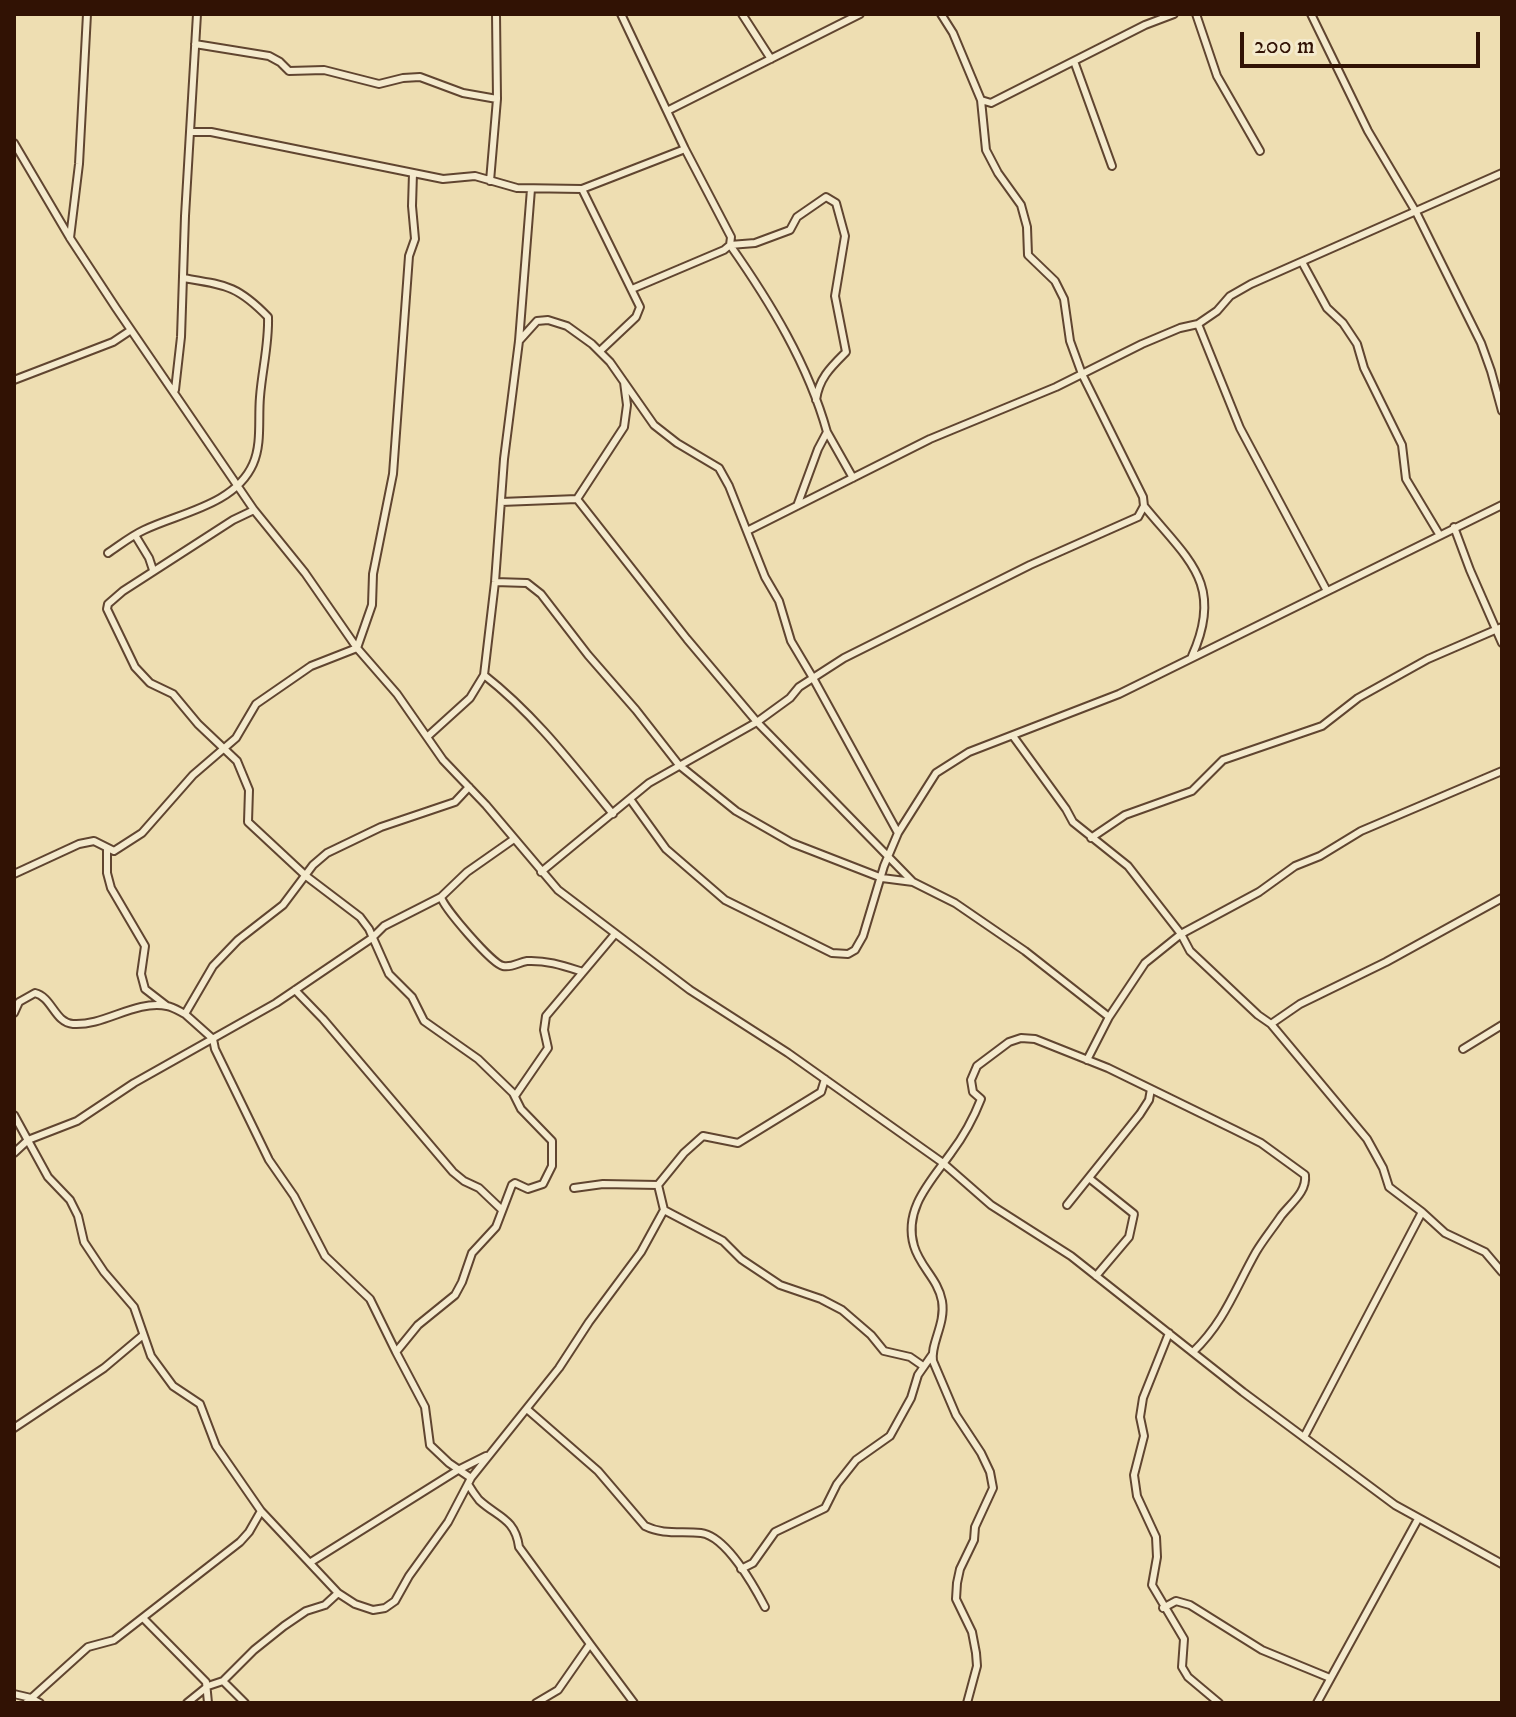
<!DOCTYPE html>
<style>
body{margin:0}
#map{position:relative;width:1516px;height:1717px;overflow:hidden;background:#eedeb2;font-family:"IM FELL DW Pica",serif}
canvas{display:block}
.frame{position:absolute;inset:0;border:16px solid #311204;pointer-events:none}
.scale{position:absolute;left:1240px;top:32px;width:240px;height:36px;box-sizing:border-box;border:4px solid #311204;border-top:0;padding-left:10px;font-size:24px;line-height:28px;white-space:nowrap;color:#311204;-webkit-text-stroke:6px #f4eacd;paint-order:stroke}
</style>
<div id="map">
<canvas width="1516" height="1717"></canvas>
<div class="frame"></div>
<div class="scale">200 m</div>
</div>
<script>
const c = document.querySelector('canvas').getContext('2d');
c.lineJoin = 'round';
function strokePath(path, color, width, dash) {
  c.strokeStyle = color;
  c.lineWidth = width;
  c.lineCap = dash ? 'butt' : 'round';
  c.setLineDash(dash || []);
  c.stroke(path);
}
const minor = new Path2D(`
 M621,14L685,149L731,237L730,245L724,250L632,289
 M742,14L771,59
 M941,14L953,33L981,100L991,103L1145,25L1174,14
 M1196,14L1217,76L1260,151
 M1311,14L1368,131L1416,212L1481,343L1491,371L1502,411
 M195,44L269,56L280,62L289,71L324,70L379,84L403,78L420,77L463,93L497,99
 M1074,61L1112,166
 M667,111L860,14
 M190,132H211L443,179L475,176L517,188L582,189L685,149
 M14,143L70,238L116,308L254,510L305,573L357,648L397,694L443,760L486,805L558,890L690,990L788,1053L943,1163L991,1205L1071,1256L1243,1392L1395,1505L1502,1564
 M490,181L497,99L496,14
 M582,189L640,307L636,317L600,351
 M70,238L79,164L87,14
 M1302,262L1327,308L1343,323L1357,344L1364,368L1402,445L1406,479L1439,534
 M1198,324L1240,428L1327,591
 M519,341L537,321L548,320L567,326L592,344L610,362L654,425L677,443L719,468L729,486L765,577L779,601L791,641L813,678L898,833
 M14,380L113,342L131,330
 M175,390L181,337L185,216L197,14
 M827,432L853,478
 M577,499L624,427L627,405L624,382
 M501,502L577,499L687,639L757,722L913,882
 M797,506L818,449L827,432C808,364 770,302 730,245L755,243L790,230L797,217L826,197L836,203L845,236L835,296L846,352C831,367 819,378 816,400
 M1144,506C1187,559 1225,583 1192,656
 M254,510L233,520L123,591L108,604L107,609L135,667L150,683L173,694L198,724L237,761L249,790L248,822L306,876L360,917L369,929L389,974L412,997L424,1021L478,1059L513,1093L521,1109L552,1141V1166L543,1184L528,1189L515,1183L512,1185L496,1227L472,1253L462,1282L455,1295L418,1325L396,1352L425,1407L430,1445L449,1463L471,1478
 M1454,527L1470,570L1502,643
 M747,531L930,439L1056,387L1142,344L1180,328L1198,324L1217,311L1230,296L1251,284L1502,173
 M135,535L149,558L153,570
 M108,553C120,545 131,536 144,530C179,513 235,505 253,464C262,444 258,419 260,397C262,370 269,344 268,317C237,285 225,285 183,278
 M495,582L527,583L541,594L588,655L636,710L679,765L736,811L792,843L882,878L913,882L955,903L1025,951L1109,1017
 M484,675C535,715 572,764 613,814
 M1013,736L1066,809L1073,822L1128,866L1181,934L1190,951L1258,1015L1271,1024L1300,1004L1386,962L1502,898
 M427,737L470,698L484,675L495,582L504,459L519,341L531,189
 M630,799L666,849L725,900L832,953L848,954L855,950L863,936L884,866L898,833L936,773L969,752L1119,694L1502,505
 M1091,838L1125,815L1192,791L1223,760L1322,726L1358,698L1428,659L1502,627
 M107,848V873L111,888L145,946L141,974L145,989L167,1006
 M541,872L649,783L757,722L790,698L799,687L844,658L1030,565L1138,517L1144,506L1143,497L1082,374L1070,341L1064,299L1055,281L1028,255L1027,227L1021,205L998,173L986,150L981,100
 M14,874L79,844L94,841L114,851L142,833L193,775L236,738L256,704L311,666L357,648L372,605L373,574L393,474L409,256L415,239L412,206L413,173
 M441,897C444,908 492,964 503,966C512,968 519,962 527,961C547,960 564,966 583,972
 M295,990L323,1019L453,1172L464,1181L479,1188L501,1209
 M14,1013L19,1002L35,993C52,997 55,1023 73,1024C105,1026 134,1000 167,1006C173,1007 179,1011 185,1014
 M1271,1024L1367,1139L1383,1168L1389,1187L1422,1212L1445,1233L1485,1252L1502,1272
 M1463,1049L1502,1025
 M1087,1060L1109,1017L1145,963L1181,934L1259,892L1295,866L1320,856L1361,831L1502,771
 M515,1096L548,1048L544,1030L546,1016L615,934
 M14,1115L48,1177L70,1200L78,1216L84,1242L104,1272L134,1307L151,1356L173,1386L200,1404L216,1446L261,1511L338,1593L355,1604L373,1610L385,1608L395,1601L409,1576L448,1522L471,1478L559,1368L589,1322L641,1252L664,1210L658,1185L684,1153L703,1136L738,1143L821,1092L825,1079
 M14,1153L28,1140L77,1121L134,1083L276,1003L372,938L384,926L441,897L467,872L514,839
 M1089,1178L1134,1214L1129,1237L1096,1276
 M574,1188L603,1184L658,1185
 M1067,1205L1140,1114L1149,1100L1151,1089
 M664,1210L723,1241L741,1259L780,1285L821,1299L842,1310L871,1335L884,1351L910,1357L923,1366
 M1169,1333L1143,1398L1140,1417L1144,1436L1134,1475L1137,1496L1156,1537L1157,1557L1152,1585L1184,1639L1182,1667L1188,1677L1219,1703
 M396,1352L370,1299L325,1256L294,1196L269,1160L215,1049L213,1039L185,1014L213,966L238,940L283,905L313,865L327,853L381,827L455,802L469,787
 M528,1410L598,1471L645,1526C663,1535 681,1531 701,1533C726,1536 754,1586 765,1607
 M14,1428L104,1368L142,1336
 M1304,1437L1422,1212
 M468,1484C471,1489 475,1495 479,1500C497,1517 515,1518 519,1547L590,1644L558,1690L536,1703
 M311,1562L458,1470L486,1456
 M741,1569L753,1563L775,1532L825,1508L837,1484L856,1460L890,1436L911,1398L918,1375L932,1355
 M1163,1608L1176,1601L1190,1605L1262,1650L1330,1678
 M144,1619L206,1682L208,1703
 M590,1644L634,1703
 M223,1681L245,1703
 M14,1694L31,1698L40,1703
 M26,1703L88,1647L114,1640L240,1542L249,1532L261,1511
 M187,1703L208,1686L223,1681L254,1650L284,1626L306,1611L325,1605L338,1593
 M967,1703L977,1666L976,1653L972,1632L956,1599L957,1583L960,1569L974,1540L975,1527L993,1488L990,1472L981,1453L956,1415L933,1361C930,1344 946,1324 942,1301C938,1279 920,1267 914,1246C903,1209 931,1181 951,1153C963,1137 974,1117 981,1099L973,1092L971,1080L977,1066L1009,1042L1021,1038L1035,1039L1108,1068L1235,1130L1261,1143L1305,1175C1307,1192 1291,1203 1281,1216C1273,1228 1263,1240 1256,1252C1235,1289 1225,1321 1193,1352
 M1317,1703L1418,1519`);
strokePath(minor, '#604530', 10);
strokePath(minor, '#f4eacd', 6);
</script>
